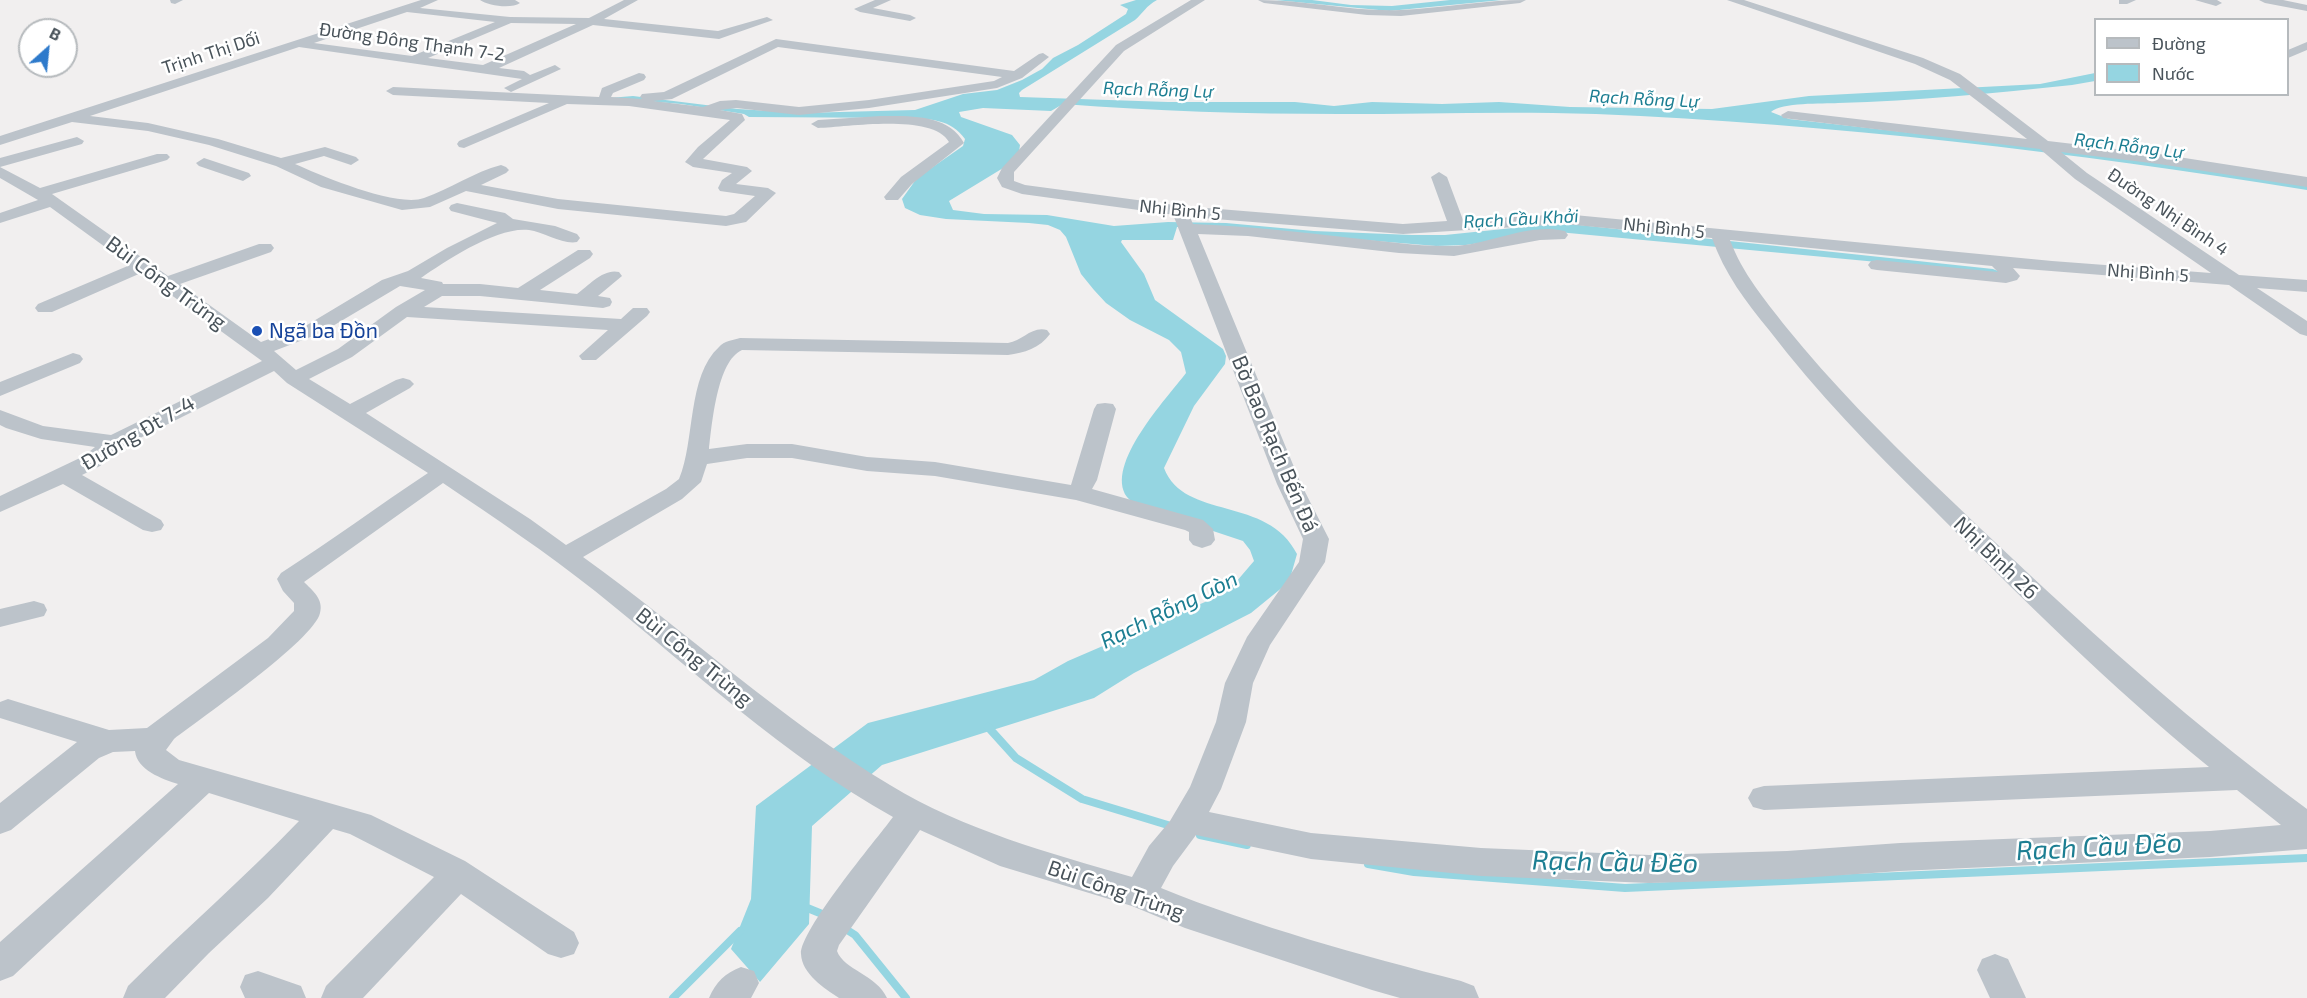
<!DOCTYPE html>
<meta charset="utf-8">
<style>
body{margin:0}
#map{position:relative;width:2307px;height:998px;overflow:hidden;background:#f1efef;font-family:"Exo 2",sans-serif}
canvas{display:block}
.legend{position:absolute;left:2094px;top:18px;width:195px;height:78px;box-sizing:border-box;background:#fff;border:2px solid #b6babd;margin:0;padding:8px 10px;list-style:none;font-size:18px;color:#49535a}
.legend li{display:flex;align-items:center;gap:12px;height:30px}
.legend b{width:30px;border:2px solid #b6babd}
.north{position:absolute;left:18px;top:18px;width:60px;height:60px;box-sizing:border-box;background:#fff;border:2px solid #b6babd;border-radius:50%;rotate:27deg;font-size:16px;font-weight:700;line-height:24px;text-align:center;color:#49535a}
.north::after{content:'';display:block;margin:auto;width:21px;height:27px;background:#2e7acb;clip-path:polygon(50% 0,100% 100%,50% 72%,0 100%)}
</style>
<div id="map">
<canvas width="2307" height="998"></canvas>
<ul class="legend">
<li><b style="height:8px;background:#bcc3ca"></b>Đường</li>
<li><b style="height:16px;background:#95d5e1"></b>Nước</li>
</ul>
<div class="north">B</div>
</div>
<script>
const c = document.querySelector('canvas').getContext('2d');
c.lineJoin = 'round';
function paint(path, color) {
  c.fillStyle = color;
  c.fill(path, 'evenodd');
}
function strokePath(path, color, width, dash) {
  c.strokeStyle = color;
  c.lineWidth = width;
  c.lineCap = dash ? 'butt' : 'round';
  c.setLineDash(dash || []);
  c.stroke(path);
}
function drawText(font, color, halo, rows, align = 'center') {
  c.font = font + ' "Exo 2",sans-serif';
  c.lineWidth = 5;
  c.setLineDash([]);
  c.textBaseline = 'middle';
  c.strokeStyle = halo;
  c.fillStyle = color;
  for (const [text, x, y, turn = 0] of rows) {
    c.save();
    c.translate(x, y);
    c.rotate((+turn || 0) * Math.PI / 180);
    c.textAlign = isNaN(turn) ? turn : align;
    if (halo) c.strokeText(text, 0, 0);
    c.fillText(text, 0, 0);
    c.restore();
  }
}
const water = new Path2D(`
 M1136,0H1157C1146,6 1143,13 1135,20L1022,90L1019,93L1020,97L1168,102H1295L1334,106L1372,102L1442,104L1499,102L1570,107L1712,109L1809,96L2040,84L2095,73V81L2072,85C1994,93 1917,101 1838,103C1822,104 1782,102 1771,112L1789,119L2089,153L2307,185V190C2072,152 1834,124 1596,114C1510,111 1425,114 1339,114C1247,114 1155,111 1063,104L1051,111L983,108L959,112L961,117L1012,135L1020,145L1019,152L1013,162L949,201L953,210L984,214L1047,215L1114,226L1168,222L1226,223L1314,231L1412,235H1445L1552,224L1579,225L1993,269L2005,274L1558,232L1466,245L1436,246L1196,226L1177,227L1173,240H1122L1121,242L1144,274L1155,300L1223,349L1226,356L1225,364L1194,406L1164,468C1184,521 1268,495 1297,554L1289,582L1251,613L1134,673L1094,698L882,765L812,826L809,924L760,982L731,949L751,899L756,806L868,723L1034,680L1068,661L1205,602L1236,582L1254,561L1250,550L1243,541L1138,506C1135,503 1130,501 1127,497C1104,465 1167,398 1186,373L1181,352L1169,340L1130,320L1106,303L1094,290L1081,274L1066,237L1060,230L1048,225L1029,223L946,219L920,215L905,208L902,199L917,178L963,146L965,139C951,119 930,119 907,118L749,117L744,114L681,104L609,98L633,96L738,109L802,113L915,110L963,94L997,90L1022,80L1042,69L1053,58L1078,45L1126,14L1128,9L1120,5Z
 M1275,0H1312L1351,5L1392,6L1450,0H1502L1389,11Z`);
const stream = new Path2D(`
 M988,727L1016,758L1082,799L1171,826
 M1200,835L1247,845
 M1368,864L1414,872L1625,888L2307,858
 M805,907L827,916
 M844,928L855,935L906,998
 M673,998L740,931`);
const minor = new Path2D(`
 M170,0H183L175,4L171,3Z
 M421,0H438L420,8L510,17L589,18L624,0H638L604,19L718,31L767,17L773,20L719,39L593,25L499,68L524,71L530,75L555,65L561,69L511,92L504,88L522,79L299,47L90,116L148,123L218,139L281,158L325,147L356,157L359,160L351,165L324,156L295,164C322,176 397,208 424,198C450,189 474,172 501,165L506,167L509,170L506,173L481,185L558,199L726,216L734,214L755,196L720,191L718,188L722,180L732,173L693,167L685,162L698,147L730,120L629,106L567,104L464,148L459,147L457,144L459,141L549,103L393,95L386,91L393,87L599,97L602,88L639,73L644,74L646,77L644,80L613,93L611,97L642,99L640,97L642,94L664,92L776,39L1014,71L1039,54L1043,53L1049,57L1022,78L997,88L869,108L799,115L736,108L720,110L742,114L745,120L703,159L747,167L752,171L736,184L768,188L776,193L746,222L726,226L558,209L466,191L430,207L402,210L321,187L276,166L209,145L148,131L72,122L0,145V136ZM407,12L495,22L412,56L314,43ZM511,23L576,24L483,65L428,58ZM778,47L1002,77L994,81L869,100L799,107L736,100L720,101L703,107L653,101L672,99Z
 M480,0H515L520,3C512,9 488,6 480,0Z
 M875,0H891L873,8L910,15L916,18L910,21L860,12L854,9Z
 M1191,0H1205L1124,51L1014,172V181L1025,185L1182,206L1403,224L1447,221L1431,177L1439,172L1447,177L1463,220L1564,214L2052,261L2211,273L2075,179L2040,149L1783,118L1781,115L1788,111L2027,139L1950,80L1915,64L1727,0H1744L1923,58L1960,74L2048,141L2159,154L2307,177V187L2159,164L2061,152L2087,173L2239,275L2307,280V292L2257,288L2307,321V336L2300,334L2229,285L2013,268L2020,276L2017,280L2006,283L1877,270L1871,269L1868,265L1871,261L1877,260L1998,272L1992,266L1730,240C1742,273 1765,300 1786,327C1832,384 1883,435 1935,485C2054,599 2174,711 2307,809V849L2210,857L1900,871L1787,879L1649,883L1481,876L1311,859L1196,835L1173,866L1161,888C1257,927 1360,955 1461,981L1474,986L1479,998H1400L1372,990L1185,928L1132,906L1000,866L920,830L839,945L837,951C844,970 877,975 887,998H839C824,988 802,974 801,954C800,930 876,840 893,817C784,756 692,669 595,591C547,553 495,518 443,483L304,582C312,590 324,599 320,613C314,640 201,718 174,739L166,750L179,760L371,815L465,861L574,932L579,943L574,954L561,958L548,954L461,894L363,998H321L326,986L434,877L350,834L333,829L268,898L209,953L165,998H123L128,986C184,930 244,878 299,821L209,793L13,976L0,981V942L178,784C162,779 137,770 135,751L113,752L99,758L11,830L0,834V803L77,742L0,718V702L8,699L109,730L147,728L268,638L294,611V603L283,591L277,579L281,573C331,541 378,506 428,473L287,383L274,371L122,447L100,466L82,475L161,520L164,525L161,530L152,532L143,530L63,484L0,512V496L84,456L95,447L41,439L6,428L0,425V410L43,426L111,435L262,361L141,273L52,312H38L35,308L38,304L130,265L50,207L0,223V213L38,200L0,178V158L77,137L84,141L82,144L0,167L40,188L157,154H167L170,157L167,160L52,194L168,276L259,244H271L274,248L271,252L180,284L261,342L307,325L382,280L408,271L447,248L497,223L451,211L449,208L451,205L457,203L505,213L513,219L555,226L577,234L580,238L577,242C563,245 544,232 529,230C498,226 445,261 421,278L442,282L443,284H480L518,288L578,250H590L593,254L590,258L540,290L577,294C589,285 604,268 619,272L622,276L598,296L610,298L612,302L610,306L603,308L480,296H442L424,307L621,319L633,308H647L650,312L647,316L596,360H582L579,356L608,330L407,317L352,357L309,379L350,404L396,380L403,378L410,380L414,384L410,388L366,413L530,519L566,545L666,489L679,479C695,441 687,376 719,347C724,341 733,340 740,338L1008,343C1023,341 1031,326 1047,330L1050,334C1040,348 1024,353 1008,355L742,350C717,361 712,424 709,449L747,444H792L867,457L935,462L1071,485L1094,409L1097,404L1105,403L1113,404L1116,409L1097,480L1092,489L1203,520L1213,529L1215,540L1211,545L1202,548L1193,545L1189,540V532L1185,530L1076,500L935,476L867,471L792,458H747L707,464L701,482L682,499L583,557C686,631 780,719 890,785C964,830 1049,853 1132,877L1149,846L1170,821L1190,787L1216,722L1225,683L1247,637L1299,562L1303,539L1277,484L1174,217L1175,215L1022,194L1002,187L997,178L1002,168L1116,45ZM1190,217L1403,234L1564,224L1712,238C1724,273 1746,302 1769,330C1817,393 1872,449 1928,504C2018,595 2110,686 2209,767L1764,786L1753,789L1748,798L1753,807L1764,810L2237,790L2281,825L2210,831L1900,843L1787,851L1649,855L1481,848L1311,833L1209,812L1221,789L1246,722L1253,683L1270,645L1325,562L1329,539L1301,484L1198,234L1248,236L1399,253L1454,256L1540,240L1565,239L1568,235L1565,231C1528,222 1489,245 1453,246C1419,247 1385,241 1352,238C1299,232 1247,226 1193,224ZM400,286L425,290L396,307L338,349L296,370L274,351L321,333Z
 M1258,0C1306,0 1354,12 1401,10C1443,8 1484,0 1526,0L1520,3L1401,16L1367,15L1264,3Z
 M2119,0H2136L2127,4H2119Z
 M2195,0H2217L2222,3L2216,6Z
 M2259,0H2283L2307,5V11L2265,3Z
 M2307,42V50L2288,58V50Z
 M881,116C911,116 948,114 964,143L912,184L898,200H886L884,197L901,177L949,142C933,113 847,127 818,128L811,124L818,120Z
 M204,158L249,173L251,176L243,181L199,166L196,163Z
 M73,353L80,355L83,359L80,363L0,396V382Z
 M34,601L44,604L47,610L44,616L0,627V609Z
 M1995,954L2008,959L2026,998H1990L1977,970L1982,959Z
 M741,967L754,971L759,983L751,998H709C716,982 725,973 741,967Z
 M258,971L301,986L306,998H245L240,987L245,975Z`);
const markers = [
 [257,331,6,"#1a4fb4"]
];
const farStreetnames = [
 ["Đường Đông Thạnh 7-2",412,42,8],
 ["Trịnh Thị Dối",211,53,-18],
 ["Nhị Bình 5",1180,210,6],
 ["Đường Nhị Bình 4",2168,212,34],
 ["Nhị Bình 5",1664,228,6],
 ["Nhị Bình 5",2148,273,4]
];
const farWaternames = [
 ["Rạch Rỗng Lự",1158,90,2],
 ["Rạch Rỗng Lự",1644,99,3],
 ["Rạch Rỗng Lự",2129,146,7],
 ["Rạch Cầu Khởi",1521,219,-3]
];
const streetNames = [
 ["Bùi Công Trừng",166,283,36],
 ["Đường Đt 7-4",138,433,-30],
 ["Bờ Bao Rạch Bến Đá",1275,444,67],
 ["Nhị Bình 26",1996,558,44],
 ["Bùi Công Trừng",694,657,39],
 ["Bùi Công Trừng",1116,890,19]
];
const transitNames = [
 ["Ngã ba Đồn",269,331]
];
const waterNames = [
 ["Rạch Rỗng Gòn",1169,610,-26]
];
const nearWaternames = [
 ["Rạch Cầu Đẽo",2099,847,-3],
 ["Rạch Cầu Đẽo",1615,862,1]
];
paint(water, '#95d5e1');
strokePath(stream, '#95d5e1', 8);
paint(minor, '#bcc3ca');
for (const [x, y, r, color] of markers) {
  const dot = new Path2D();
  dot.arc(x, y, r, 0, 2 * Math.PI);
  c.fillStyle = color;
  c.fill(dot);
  strokePath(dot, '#fff', 2);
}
drawText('18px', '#49535a', '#fff', farStreetnames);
drawText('italic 18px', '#1c7e92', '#fff', farWaternames);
drawText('21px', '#49535a', '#fff', streetNames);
drawText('21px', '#164399', '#fff', transitNames, 'left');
drawText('italic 22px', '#1c7e92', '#fff', waterNames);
drawText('italic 27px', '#1c7e92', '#fff', nearWaternames);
</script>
